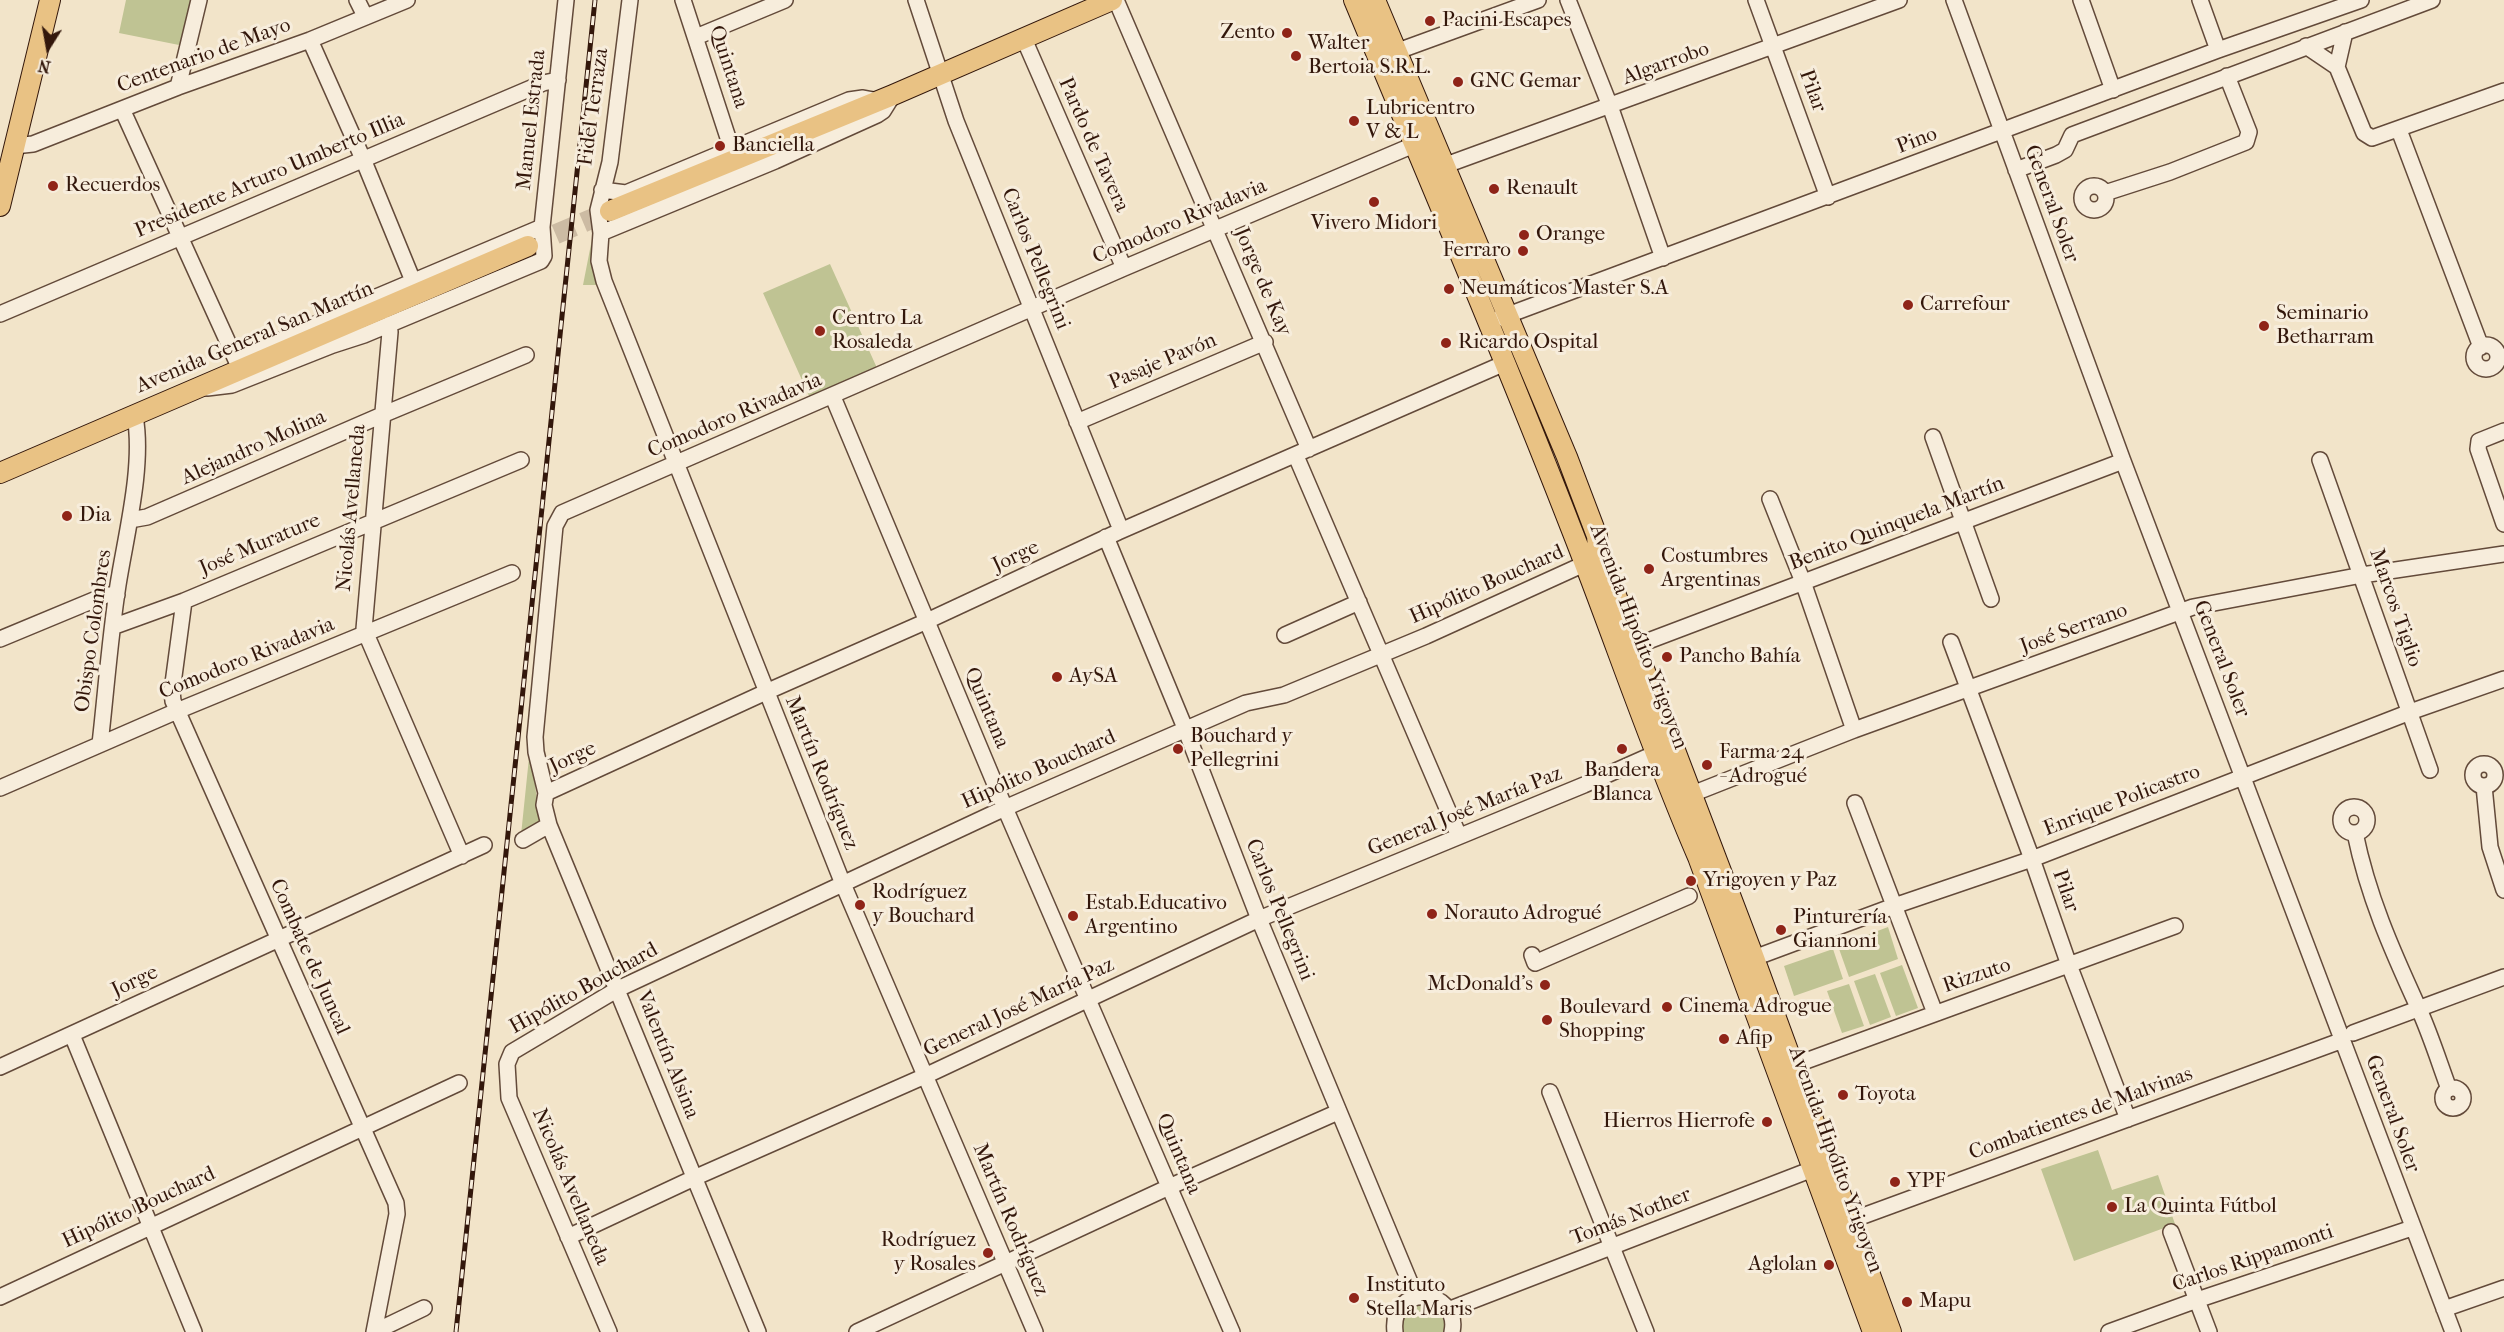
<!DOCTYPE html>
<meta charset="utf-8">
<style>
body{margin:0}
#map{position:relative;width:2504px;height:1332px;overflow:hidden;background:#f2e4c9;font-family:"IM FELL French Canon",serif}
canvas{display:block}
.north{position:absolute;left:18px;top:18px;width:60px;height:60px;-webkit-text-stroke:4px #f7eddc;paint-order:stroke;rotate:191deg;font-size:16px;font-weight:700;line-height:24px;text-align:center;color:#33170b}
.north::after{content:'';display:block;margin:auto;width:21px;height:27px;background:#33170b;clip-path:polygon(50% 0,100% 100%,50% 72%,0 100%)}
</style>
<div id="map">
<canvas width="2504" height="1332"></canvas>
<div class="north">N</div>
</div>
<script>
const c = document.querySelector('canvas').getContext('2d');
c.lineJoin = 'round';
function paint(path, color) {
  c.fillStyle = color;
  c.fill(path, 'evenodd');
}
function strokePath(path, color, width, dash) {
  c.strokeStyle = color;
  c.lineWidth = width;
  c.lineCap = dash ? 'butt' : 'round';
  c.setLineDash(dash || []);
  c.stroke(path);
}
function drawText(font, color, halo, rows, align = 'center') {
  c.font = font + ' "IM FELL French Canon",serif';
  c.lineWidth = 6;
  c.setLineDash([]);
  c.textBaseline = 'middle';
  c.strokeStyle = halo;
  c.fillStyle = color;
  for (const [text, x, y, turn = 0] of rows) {
    c.save();
    c.translate(x, y);
    c.rotate((+turn || 0) * Math.PI / 180);
    c.textAlign = isNaN(turn) ? turn : align;
    if (halo) c.strokeText(text, 0, 0);
    c.fillText(text, 0, 0);
    c.restore();
  }
}
const green = new Path2D(`
 M126,0H195L184,46L119,33Z
 M592,239L597,285H583Z
 M830,264L877,368L810,398L763,293Z
 M530,748L540,822L521,835Z
 M1888,927L1898,959L1849,977L1838,946Z
 M1833,949L1843,979L1794,996L1784,966Z
 M1902,965L1918,1008L1896,1016L1880,973Z
 M1875,974L1891,1017L1870,1025L1854,981Z
 M1849,984L1864,1026L1842,1033L1827,991Z
 M2098,1150L2112,1190L2158,1175L2175,1224L2074,1261L2041,1169Z
 M1415,1304C1436,1304 1447,1309 1446,1332H1400L1403,1313Z`);
const majorTunnel = new Path2D(`
 M528,246L610,211`);
const minor = new Path2D(`
 M357,0L365,16
 M630,0L610,162L598,210L601,233L599,261L604,281L843,884L1035,1332
 M683,0L731,147
 M916,0L956,121L1121,530
 M1116,0L1309,449
 M1568,0L1610,106L1663,258
 M1756,0L1828,197
 M1954,0L2123,461L2453,1332
 M2081,0L2113,90
 M2200,0L2218,50
 M696,37L785,0
 M1024,39L1124,268
 M310,40L363,159L413,281
 M2306,46L2337,67L2345,32
 M1398,51L1538,0
 M2337,67L2364,133L2372,138L2504,91
 M178,87L199,0
 M122,109L241,371
 M2399,130L2481,347
 M14,146L33,144L178,87L310,40L407,0
 M1446,165L1899,0
 M2016,170L2056,155L2065,150L2072,135L2432,0
 M2082 198a12 12 0 1 1 24 0a12 12 0 1 1-24 0Z
 M602,190L626,193L849,100L863,98L879,101
 M2105,193L2170,172L2246,142L2249,132L2227,76
 M601,233L775,161L877,115L883,111L893,95
 M0,314L543,83L558,80
 M1500,318L2218,50L2361,0
 M389,324L390,332L364,629L462,856
 M2474 357a12 12 0 1 1 24 0a12 12 0 1 1-24 0Z
 M242,358L355,306L542,227
 M207,388L232,385L333,345L364,335L541,261L544,256L542,227L566,0
 M833,397L1005,808L1232,1332
 M1077,422L1265,342
 M2504,431L2479,441L2478,449L2504,524
 M1933,437L1991,599
 M1296,456L1459,836
 M2320,460L2430,770
 M1770,499L1803,582L1854,730
 M130,520L147,517L382,415L526,355
 M1106,537L1185,728L1259,919L1416,1297
 M184,601L172,691L173,701L396,1203L397,1214L374,1332
 M115,626L184,601L521,460
 M1285,635L1359,602
 M0,639L106,595H117
 M1951,642L2032,859L2069,965L2128,1119
 M1627,649L2123,461
 M100,744C106,691 110,637 118,585C126,534 144,466 135,416
 M2473 775a11 11 0 1 1 22 0a11 11 0 1 1-22 0Z
 M2484,786L2490,847L2504,890
 M0,788L177,711L512,573
 M546,793L536,752L535,737L555,526L562,513L1124,268L1416,144
 M546,793L766,692L927,621L1118,532L1505,363
 M546,793L544,805L549,825L758,1332
 M1682,798L1854,730L2193,607L2362,575L2504,554
 M1855,803L1935,1013
 M2341 820a13 13 0 1 1 26 0a13 13 0 1 1-26 0Z
 M2355,833C2368,896 2391,948 2418,1007C2430,1033 2439,1062 2449,1089
 M523,840L549,825
 M1532,955L1535,963L1689,896
 M1754,958L1894,906L2032,859L2410,712L2504,679
 M2353,1033L2504,977
 M72,1035L194,1332
 M1792,1066L2175,926
 M0,1067L484,845
 M2443 1098a10 10 0 1 1 20 0a10 10 0 1 1-20 0Z
 M1550,1092L1646,1332
 M1841,1224L2343,1040
 M2171,1232L2209,1332
 M568,1237L694,1178L925,1076L1259,919L1584,785L1656,753
 M0,1297L459,1083
 M2444,1309L2504,1288
 M1448,1310L1823,1165
 M374,1332L424,1308
 M609,1332L509,1098L507,1064L512,1052L618,989L1005,808L1246,703L1284,695L1426,636L1593,560
 M857,1332L1169,1187L1338,1112
 M1395,1332C1389,1282 1461,1288 1452,1332
 M2109,1332L2197,1300L2412,1228`);
const major = new Path2D(`
 M1354,0C1427,175 1502,350 1571,528C1614,637 1651,749 1698,857L1873,1332
 M1375,0L1567,457L1597,536L1598,548L1754,958L1891,1332
 M0,206L50,0
 M610,211L893,95L1112,0
 M0,473L528,246`);
const rail = new Path2D(`
 M456,1332L595,0`);
const markers = [
 [1430,21,6,"#8f2418"],
 [1287,33,6,"#8f2418"],
 [1296,56,6,"#8f2418"],
 [1458,82,6,"#8f2418"],
 [1354,121,6,"#8f2418"],
 [720,146,6,"#8f2418"],
 [53,186,6,"#8f2418"],
 [1494,189,6,"#8f2418"],
 [1374,202,6,"#8f2418"],
 [1524,235,6,"#8f2418"],
 [1523,251,6,"#8f2418"],
 [1449,289,6,"#8f2418"],
 [1908,305,6,"#8f2418"],
 [2264,326,6,"#8f2418"],
 [820,331,6,"#8f2418"],
 [1446,343,6,"#8f2418"],
 [67,516,6,"#8f2418"],
 [1649,569,6,"#8f2418"],
 [1667,657,6,"#8f2418"],
 [1057,677,6,"#8f2418"],
 [1178,749,6,"#8f2418"],
 [1622,749,6,"#8f2418"],
 [1707,765,6,"#8f2418"],
 [1691,881,6,"#8f2418"],
 [860,905,6,"#8f2418"],
 [1432,914,6,"#8f2418"],
 [1073,916,6,"#8f2418"],
 [1781,930,6,"#8f2418"],
 [1545,985,6,"#8f2418"],
 [1667,1007,6,"#8f2418"],
 [1547,1020,6,"#8f2418"],
 [1724,1039,6,"#8f2418"],
 [1843,1095,6,"#8f2418"],
 [1767,1122,6,"#8f2418"],
 [1895,1182,6,"#8f2418"],
 [2112,1207,6,"#8f2418"],
 [988,1253,6,"#8f2418"],
 [1829,1265,6,"#8f2418"],
 [1354,1298,6,"#8f2418"],
 [1907,1302,6,"#8f2418"]
];
const poiNames = [
 ["Pacini Escapes",1442,21],
 ["Zento",1275,33,"right"],
 ["Walter",1308,44],
 ["Bertoia S.R.L.",1308,68],
 ["GNC Gemar",1470,82],
 ["Lubricentro",1366,109],
 ["V & L",1366,133],
 ["Banciella",732,146],
 ["Recuerdos",65,186],
 ["Renault",1506,189],
 ["Vivero Midori",1374,224,"center"],
 ["Orange",1536,235],
 ["Ferraro",1511,251,"right"],
 ["Neumáticos Master S.A",1461,289],
 ["Carrefour",1920,305],
 ["Seminario",2276,314],
 ["Betharram",2276,338],
 ["Centro La",832,319],
 ["Rosaleda",832,343],
 ["Ricardo Ospital",1458,343],
 ["Dia",79,516],
 ["Costumbres",1661,557],
 ["Argentinas",1661,581],
 ["Pancho Bahía",1679,657],
 ["AySA",1069,677],
 ["Bouchard y",1190,737],
 ["Pellegrini",1190,761],
 ["Farma 24",1719,753],
 ["- Adrogué",1719,777],
 ["Bandera",1622,771,"center"],
 ["Blanca",1622,795,"center"],
 ["Yrigoyen y Paz",1703,881],
 ["Rodríguez",872,893],
 ["y Bouchard",872,917],
 ["Estab.Educativo",1085,904],
 ["Argentino",1085,928],
 ["Norauto Adrogué",1444,914],
 ["Pinturería",1793,918],
 ["Giannoni",1793,942],
 ["McDonald's",1533,985,"right"],
 ["Cinema Adrogue",1679,1007],
 ["Boulevard",1559,1008],
 ["Shopping",1559,1032],
 ["Afip",1736,1039],
 ["Toyota",1855,1095],
 ["Hierros Hierrofe",1755,1122,"right"],
 ["YPF",1907,1182],
 ["La Quinta Fútbol",2124,1207],
 ["Rodríguez",976,1241,"right"],
 ["y Rosales",976,1265,"right"],
 ["Aglolan",1817,1265,"right"],
 ["Instituto",1366,1286],
 ["Stella Maris",1366,1310],
 ["Mapu",1919,1302]
];
const streetNames = [
 ["Centenario de Mayo",204,56,-20],
 ["Algarrobo",1666,64,-20],
 ["Quintana",728,67,72],
 ["Pilar",1812,91,70],
 ["Fidel Terraza",594,107,-82],
 ["Manuel Estrada",532,120,-84],
 ["Pino",1917,141,-21],
 ["Pardo de Tavera",1093,145,66],
 ["Presidente Arturo Umberto Illia",270,176,-23],
 ["General Soler",2051,204,70],
 ["Comodoro Rivadavia",1180,222,-23],
 ["Carlos Pellegrini",1035,259,68],
 ["Jorge de Kay",1262,282,67],
 ["Avenida General San Martín",255,338,-23],
 ["Pasaje Pavón",1163,362,-23],
 ["Comodoro Rivadavia",735,416,-23],
 ["Alejandro Molina",254,448,-24],
 ["Nicolás Avellaneda",352,508,-85],
 ["Benito Quinquela Martín",1897,524,-21],
 ["José Murature",260,545,-23],
 ["Jorge",1016,557,-25],
 ["Hipólito Bouchard",1487,585,-24],
 ["Marcos Tiglio",2395,608,71],
 ["José Serrano",2074,629,-20],
 ["Obispo Colombres",94,631,-82],
 ["Avenida Hipólito Yrigoyen",1638,637,69],
 ["Comodoro Rivadavia",247,659,-22],
 ["General Soler",2221,659,69],
 ["Quintana",986,708,67],
 ["Jorge",573,758,-25],
 ["Hipólito Bouchard",1039,770,-24],
 ["Martín Rodríguez",821,773,68],
 ["Enrique Policastro",2122,801,-21],
 ["General José María Paz",1465,812,-22],
 ["Pilar",2065,891,71],
 ["Carlos Pellegrini",1279,910,68],
 ["Combate de Juncal",309,957,66],
 ["Rizzuto",1977,976,-19],
 ["Jorge",135,982,-25],
 ["Hipólito Bouchard",584,989,-29],
 ["General José María Paz",1019,1008,-25],
 ["Valentín Alsina",667,1055,68],
 ["Combatientes de Malvinas",2081,1114,-20],
 ["General Soler",2392,1114,70],
 ["Quintana",1178,1154,67],
 ["Avenida Hipólito Yrigoyen",1835,1160,70],
 ["Nicolás Avellaneda",570,1187,67],
 ["Hipólito Bouchard",139,1208,-25],
 ["Tomás Nother",1631,1217,-21],
 ["Martín Rodríguez",1010,1220,67],
 ["Carlos Rippamonti",2253,1259,-19]
];
paint(green, '#bfc393');
strokePath(majorTunnel, '#ccbba3', 20, [20, 10]);
strokePath(minor, '#634a3a', 18);
strokePath(major, '#33170b', 22);
strokePath(minor, '#f7eddc', 15);
strokePath(major, '#e9c284', 20);
strokePath(rail, '#33170b', 5);
strokePath(rail, '#f7eddc', 3, [9]);
for (const [x, y, r, color] of markers) {
  const dot = new Path2D();
  dot.arc(x, y, r, 0, 2 * Math.PI);
  c.fillStyle = color;
  c.fill(dot);
  strokePath(dot, '#f7eddc', 2);
}
drawText('21px', '#33170b', '#f7eddc', poiNames, 'left');
drawText('21px', '#33170b', '#f7eddc', streetNames);
</script>
